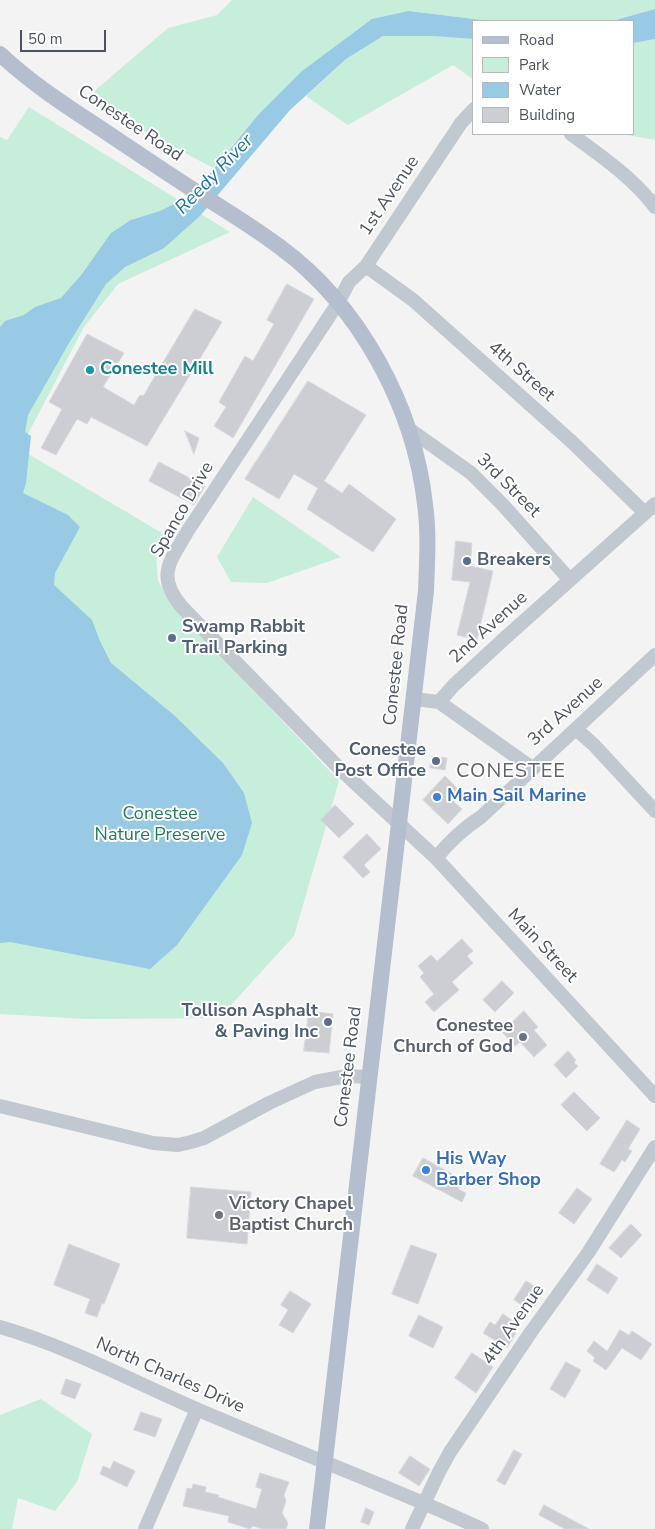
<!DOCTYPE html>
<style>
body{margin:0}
#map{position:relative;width:655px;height:1529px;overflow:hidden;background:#f4f3f3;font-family:"Nunito Sans",sans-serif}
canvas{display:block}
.legend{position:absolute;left:472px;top:20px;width:162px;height:115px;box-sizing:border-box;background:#fff;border:1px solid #b7babf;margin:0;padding:6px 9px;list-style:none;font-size:15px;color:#4c535f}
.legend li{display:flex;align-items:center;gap:10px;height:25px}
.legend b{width:25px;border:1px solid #b7babf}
.scale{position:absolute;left:20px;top:30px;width:86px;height:22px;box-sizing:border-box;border:2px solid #4c535f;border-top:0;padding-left:6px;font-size:15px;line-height:18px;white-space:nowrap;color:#4c535f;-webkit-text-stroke:4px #fff;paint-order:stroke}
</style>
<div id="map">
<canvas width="655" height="1529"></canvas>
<ul class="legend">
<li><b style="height:6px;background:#b5bece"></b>Road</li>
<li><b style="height:14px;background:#c7eddb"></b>Park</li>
<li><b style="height:14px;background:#98cae6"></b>Water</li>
<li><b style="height:14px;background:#cdced4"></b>Building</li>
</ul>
<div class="scale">50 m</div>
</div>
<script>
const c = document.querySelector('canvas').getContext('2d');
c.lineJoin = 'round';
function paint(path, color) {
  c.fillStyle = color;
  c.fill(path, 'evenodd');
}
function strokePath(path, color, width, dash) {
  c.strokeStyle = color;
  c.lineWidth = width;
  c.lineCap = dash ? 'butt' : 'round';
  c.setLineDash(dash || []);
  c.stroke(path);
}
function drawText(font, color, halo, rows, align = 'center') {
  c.font = font + ' "Nunito Sans",sans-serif';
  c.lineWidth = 4;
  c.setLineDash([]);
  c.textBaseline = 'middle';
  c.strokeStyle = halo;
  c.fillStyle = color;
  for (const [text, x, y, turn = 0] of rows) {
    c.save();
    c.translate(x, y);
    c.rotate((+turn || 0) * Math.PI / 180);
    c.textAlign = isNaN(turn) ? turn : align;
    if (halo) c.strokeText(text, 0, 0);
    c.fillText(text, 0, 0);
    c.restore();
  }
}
const green = new Path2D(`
 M232,0H655V9L612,21H490L409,11L258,115L213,168L85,99L168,28L217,15Z
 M383,36H432L474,39V80L453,65L348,125L306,96L346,59Z
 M655,39V140L622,134H634V43Z
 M29,107L230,232L118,284L84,327L20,449L167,536L156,553L158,581L171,603L339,781L294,936L219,1018L87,1019L0,1014V137L7,140Z
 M253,497L341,557L267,583L231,582L217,557Z
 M41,1399L92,1434L77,1482L55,1511L18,1498L12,1529H0V1415Z`);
const water = new Path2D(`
 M655,9V39L634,43V21H474V39L432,36H383L346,59L290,110L200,216L164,248L125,267L106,284L69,343L28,415L25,432L31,436L26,483L23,493L68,515L80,527L55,573L54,585L92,620L100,641L111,663L175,716L223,763L244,793L252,823L242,855L177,945L150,969L10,942L0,943V327L5,321L24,315L35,307L61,298L82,274L111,233L131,220L160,211L192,195L258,115L302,71L372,19L409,11L490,21H612Z`);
const building = new Path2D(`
 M287,284L314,299L233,438L214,426L226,407L219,402L245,356L253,361L274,324L267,320Z
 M195,309L222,322L147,446L91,417L87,424L77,419L56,455L41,448L62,409L49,402L87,334L124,353L103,387L134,405L140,395L143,396Z
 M308,381L366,415L324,481L342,493L349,484L396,519L373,552L307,509L318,488L294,474L279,499L245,479Z
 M185,431L199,438L194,454Z
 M159,462L205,486L194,505L149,481Z
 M456,541L472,543L470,566L493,571L477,640L457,635L470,582L452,580Z
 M432,756L447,758L445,770L430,768Z
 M445,776L462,793L454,802L462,809L448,824L423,800Z
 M335,805L354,824L339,838L321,820Z
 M367,834L381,849L364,865L370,872L363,878L343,857Z
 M462,939L473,951L467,956L473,963L452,982L459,990L434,1012L425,1002L434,994L420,977L424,973L418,966L431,955L437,961Z
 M502,981L514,993L495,1012L483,1000Z
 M309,1011L333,1014L329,1053L304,1051Z
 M524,1011L538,1027L534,1030L547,1045L534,1057L520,1042L515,1046L502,1032Z
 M568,1051L576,1060L574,1063L578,1066L566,1078L554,1065Z
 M574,1092L600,1118L587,1131L561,1105Z
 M627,1120L640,1129L628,1149L632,1151L625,1162L622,1160L614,1172L600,1164Z
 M423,1158L463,1180L458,1189L466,1193L462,1202L413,1176Z
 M191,1187L251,1192L247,1244L187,1238Z
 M577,1188L592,1199L574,1224L559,1213Z
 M631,1224L642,1235L621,1258L609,1248Z
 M69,1244L120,1264L104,1304L102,1303L97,1317L85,1313L90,1299L54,1285Z
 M411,1245L437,1254L418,1304L392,1294Z
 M597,1264L618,1278L608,1294L587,1280Z
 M526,1281L544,1292L535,1306L526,1300L522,1305L514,1300Z
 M290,1291L311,1304L293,1333L279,1325L288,1310L281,1305Z
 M503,1314L513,1321L509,1328L516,1333L507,1348L483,1333L490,1322L495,1325Z
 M419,1315L443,1327L433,1348L409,1336Z
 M620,1330L629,1335L632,1331L652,1344L641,1360L622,1348L606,1370L593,1361L595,1358L587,1351L594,1341L607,1351Z
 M472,1353L493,1367L476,1393L455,1378Z
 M566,1362L581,1370L565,1398L550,1389Z
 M66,1379L81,1384L75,1399L61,1394Z
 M141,1412L162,1419L155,1437L134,1430Z
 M514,1450L522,1454L505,1485L497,1481Z
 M410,1456L430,1469L419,1486L399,1473Z
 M114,1461L135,1471L127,1487L100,1474L103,1466L110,1469Z
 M260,1473L289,1482L284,1495L286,1501L282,1513L288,1523L286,1529H263L253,1526L250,1529L228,1522L229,1516L183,1506L187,1488L192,1489L193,1484L206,1487L205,1492L219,1495L218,1497L256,1509L262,1489L256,1487Z
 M544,1505L589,1529H565L539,1515Z
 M366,1508L374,1512L369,1525L361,1522Z`);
const minor = new Path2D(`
 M474,109L461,123L366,266L349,282L338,303L187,532C170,562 156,575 181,606L341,770L436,858L655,1096
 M571,134C601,156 632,177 655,207
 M366,266L413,300L572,442L645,513
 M409,429L471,473L503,505L570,580
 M414,699L439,702L532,768
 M439,702L454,685L505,638L655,504
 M576,729L594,745L655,811
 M436,858C449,842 464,828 481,817L655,655
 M0,1106L153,1143L178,1145L191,1142L204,1138L269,1103L315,1082L347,1076L369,1077
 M0,1327C76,1349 147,1389 220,1419C307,1456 396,1489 482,1529
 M145,1529L197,1409
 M412,1529L439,1472L450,1452L531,1332L588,1253L655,1147`);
const major = new Path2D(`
 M0,54C30,82 63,104 97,126C130,148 162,170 195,191C224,209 253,227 280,247C360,306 414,407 425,504C429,533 427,562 426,591L317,1529`);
const markers = [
 [90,370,5,"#0f9aa8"],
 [467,561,5,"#5c6f8a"],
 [172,638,5,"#5c6f8a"],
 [436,761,5,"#5c6f8a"],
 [437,797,5,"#3f7fe0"],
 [328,1022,5,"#5c6f8a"],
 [523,1037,5,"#6b7280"],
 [426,1170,5,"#3f7fe0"],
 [219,1215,5,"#6b7280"]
];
const streetNames = [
 ["Conestee Road",130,124,34],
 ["1st Avenue",390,196,-56],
 ["4th Street",521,372,41],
 ["3rd Street",508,486,45],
 ["Spanco Drive",183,510,-60],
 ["2nd Avenue",489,628,-42],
 ["Conestee Road",397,665,-84],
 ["3rd Avenue",566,712,-42],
 ["Main Street",542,946,47],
 ["Conestee Road",349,1067,-83],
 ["4th Avenue",514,1325,-55],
 ["North Charles Drive",170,1376,24]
];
const cultureNames = [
 ["Conestee Mill",100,370]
];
const serviceNames = [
 ["Breakers",477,561],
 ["Swamp Rabbit",182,628],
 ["Trail Parking",182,649],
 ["Conestee",426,751,"right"],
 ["Post Office",426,772,"right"],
 ["Tollison Asphalt",318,1012,"right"],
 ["& Paving Inc",318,1033,"right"]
];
const shopNames = [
 ["Main Sail Marine",447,797],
 ["His Way",436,1160],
 ["Barber Shop",436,1181]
];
const parkNames = [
 ["Conestee",160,815],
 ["Nature Preserve",160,836]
];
const worshipNames = [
 ["Conestee",513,1027],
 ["Church of God",513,1048],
 ["Victory Chapel",229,1205,"left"],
 ["Baptist Church",229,1226,"left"]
];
const waterNames = [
 ["Reedy River",215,175,-46]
];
const quarterNames = [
 ["CONESTEE",511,772]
];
paint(green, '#c7eddb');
paint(water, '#98cae6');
paint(building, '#cdced4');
strokePath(building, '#d7d8dd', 1);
strokePath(minor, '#c2c8d0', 14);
strokePath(major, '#b5bece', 16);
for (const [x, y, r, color] of markers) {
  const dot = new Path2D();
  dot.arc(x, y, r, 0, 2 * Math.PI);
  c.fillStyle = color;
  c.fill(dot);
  strokePath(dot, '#fff', 2);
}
drawText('18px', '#4c535f', '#fff', streetNames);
drawText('bold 18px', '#0d838f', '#fff', cultureNames, 'left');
drawText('bold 18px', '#4e5e75', '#fff', serviceNames, 'left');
drawText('bold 18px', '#366cbe', '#fff', shopNames, 'left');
drawText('18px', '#217c5b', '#fff', parkNames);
drawText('bold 18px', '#5b616d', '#fff', worshipNames, 'right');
drawText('italic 19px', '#1a73a4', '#fff', waterNames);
c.letterSpacing = '1px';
drawText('20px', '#5f6267', '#fff', quarterNames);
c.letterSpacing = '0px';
</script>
